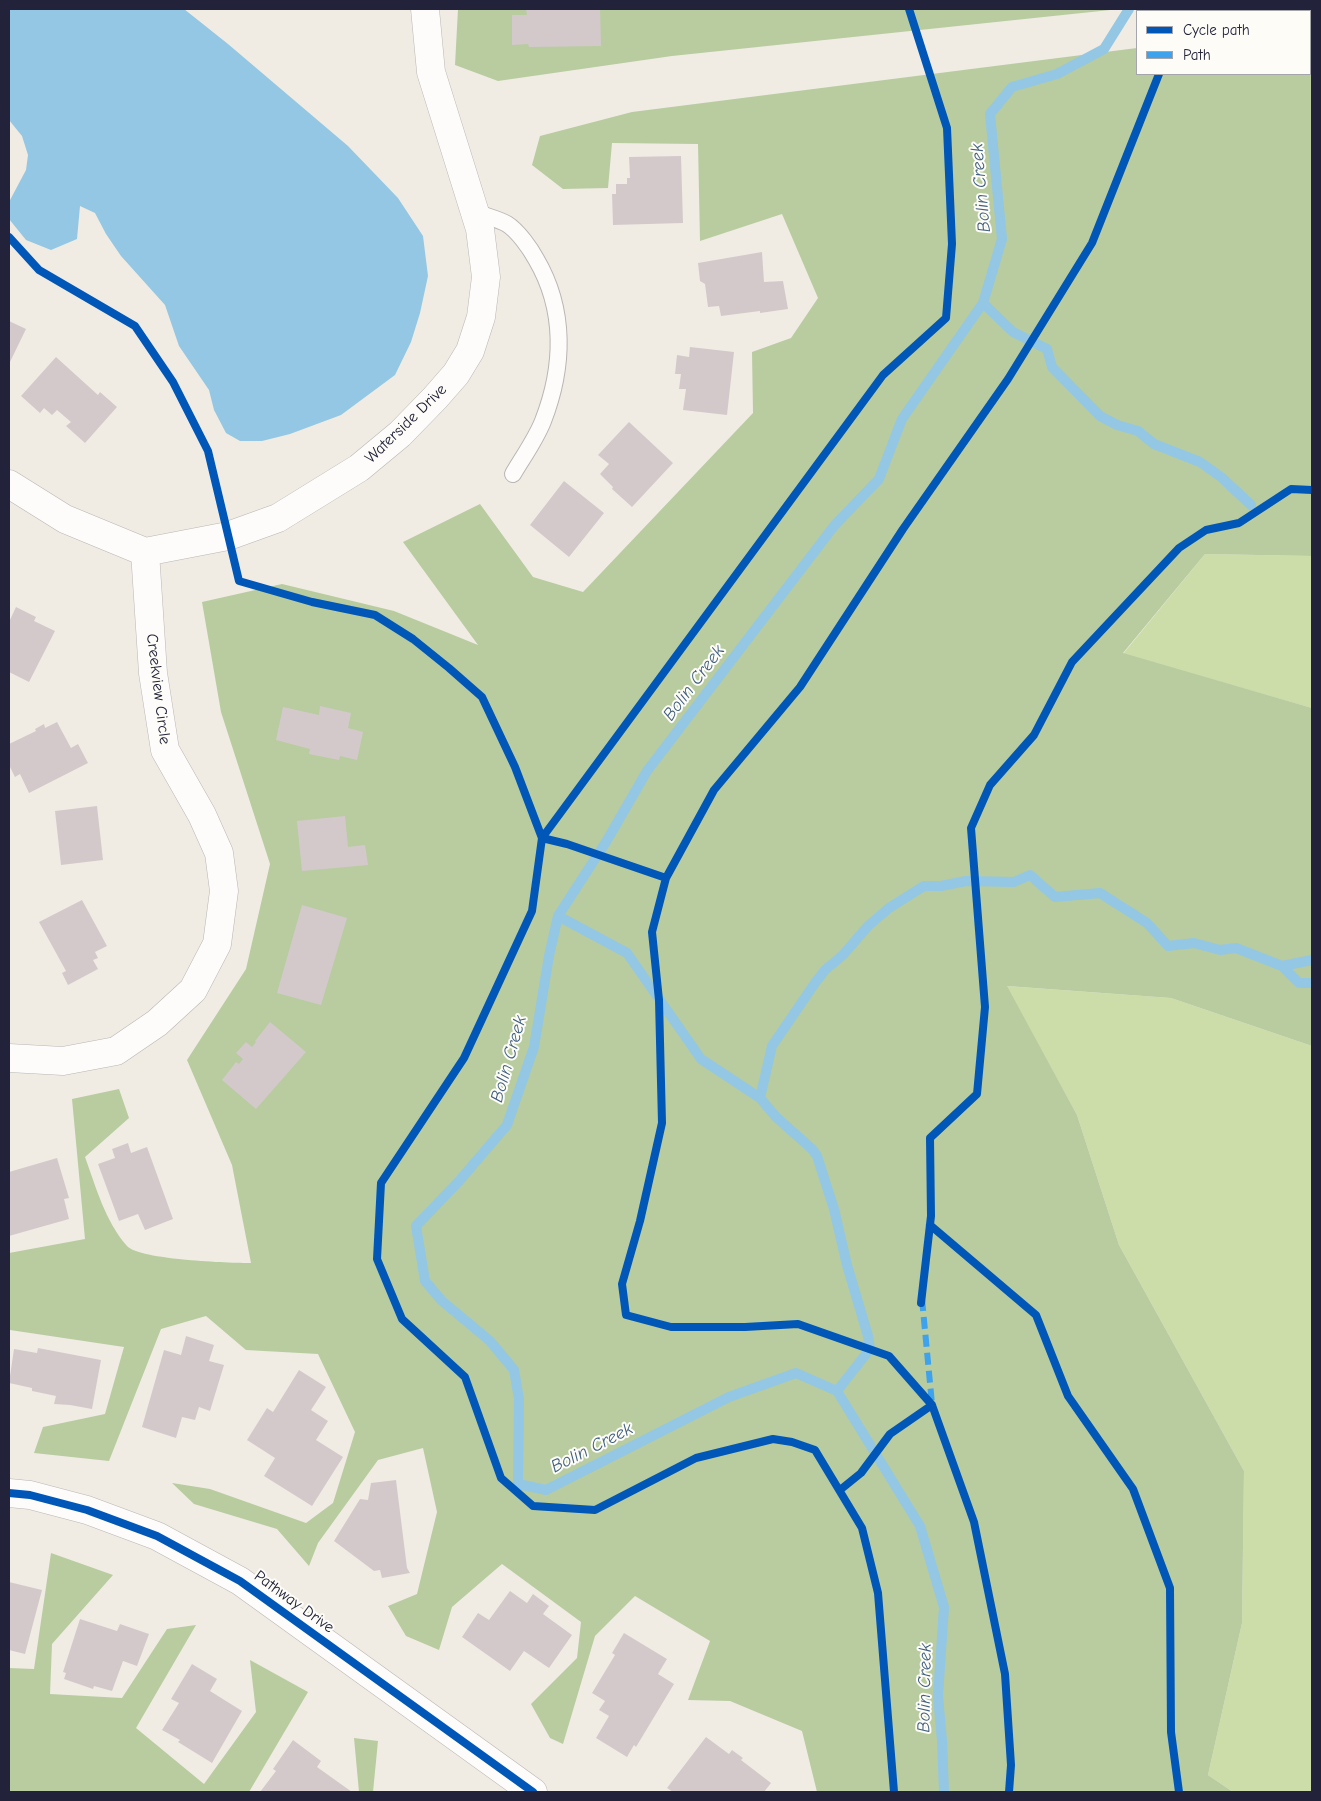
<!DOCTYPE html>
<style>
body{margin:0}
#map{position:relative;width:1321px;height:1801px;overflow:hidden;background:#f0ece3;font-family:"Comic Neue",sans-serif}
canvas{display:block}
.frame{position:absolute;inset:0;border:10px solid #22223b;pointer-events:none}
.legend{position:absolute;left:1136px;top:10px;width:175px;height:65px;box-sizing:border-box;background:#fdfcf7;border:1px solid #a5a5ac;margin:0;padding:6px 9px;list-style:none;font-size:15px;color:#22223b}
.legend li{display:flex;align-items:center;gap:10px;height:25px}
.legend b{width:25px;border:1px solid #a5a5ac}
</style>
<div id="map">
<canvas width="1321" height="1801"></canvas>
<div class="frame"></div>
<ul class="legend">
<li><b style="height:6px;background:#0057b8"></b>Cycle path</li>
<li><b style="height:6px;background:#3ea2ec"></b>Path</li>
</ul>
</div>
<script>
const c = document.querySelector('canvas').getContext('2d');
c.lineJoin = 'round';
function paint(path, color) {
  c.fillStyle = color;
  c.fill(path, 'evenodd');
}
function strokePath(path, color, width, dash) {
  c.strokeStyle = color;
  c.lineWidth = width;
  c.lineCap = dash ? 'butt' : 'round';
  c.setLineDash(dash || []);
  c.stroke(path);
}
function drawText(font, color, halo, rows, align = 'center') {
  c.font = font + ' "Comic Neue",sans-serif';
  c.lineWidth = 4;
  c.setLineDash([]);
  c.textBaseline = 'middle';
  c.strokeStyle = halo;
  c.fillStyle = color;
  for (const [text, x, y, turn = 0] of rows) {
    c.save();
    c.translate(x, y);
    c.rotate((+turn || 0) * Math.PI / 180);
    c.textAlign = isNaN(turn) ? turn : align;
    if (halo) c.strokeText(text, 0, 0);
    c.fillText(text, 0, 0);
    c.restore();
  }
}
const green = new Path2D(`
 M1205,554L1312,556V708L1123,654Z
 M1006,986L1171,998L1312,1046V1792H1233L1208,1775L1242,1623L1244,1471L1119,1245L1077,1115Z`);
const forest = new Path2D(`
 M458,9H1120L672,56L498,81L455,65Z
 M1310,32H1312V556L1205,554L1123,653L1312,708V1046L1171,998L1007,986L1077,1115L1119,1245L1244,1471L1242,1623L1208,1775L1233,1792H817L802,1731L730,1701L688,1700L710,1641L635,1596L595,1636L563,1744L550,1738L531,1704L577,1658L581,1622L502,1564L452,1607L439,1650L406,1636L388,1606L417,1594L437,1512L423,1448L378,1460L318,1543L309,1566L277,1529L194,1504L172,1483L210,1489L306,1523L333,1503L355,1432L318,1354L246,1350L206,1316L161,1329L109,1461L34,1453L43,1427L105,1414L124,1347L10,1330L9,1335V1253L85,1239L72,1099L119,1089L129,1118L85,1157C96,1187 105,1221 127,1246C140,1260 230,1263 251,1263L232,1165L187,1060L246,969L270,864L221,712L202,602L282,584L394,611L478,645L403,542L480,504L533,577L583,592L753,413L752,352L791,338L818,298L782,214L700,241L698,144L612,143L608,188L563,189L532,165L540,136L632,112L1137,48V74H1310Z
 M51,1553L113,1575L52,1644L50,1694L122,1698L167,1629L196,1625L136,1728L204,1784L256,1712L250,1660L308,1692L249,1792H9V1668L34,1669Z
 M354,1738L378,1741L373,1792H359Z`);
const water = new Path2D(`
 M9,9H184L228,44L348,146L398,198L423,236L428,276L420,313L411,342L395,375L341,415L290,434L262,441H240L226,433L214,410L209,390L179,346L165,305L121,256L106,234L95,213L80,206L77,239L51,250L26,240L9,219V202L26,170L28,155L22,136L9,120Z`);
const stream = new Path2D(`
 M983,303L1013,332L1047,349L1052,367L1100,416L1117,425L1138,431L1154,444L1200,462L1221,477L1251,505
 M558,916L627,953L701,1059L760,1098L776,1117L812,1149L817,1156L834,1209L847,1265L868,1336L870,1349L837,1391
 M1282,966L1312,960
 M760,1098L772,1046L815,983L825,970L843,955L868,926L889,908L924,886H941L966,881L1014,882L1030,875L1055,897L1100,893L1147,923L1168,946L1194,943L1220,950L1236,948L1282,966L1299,983H1312
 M944,1792L942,1741L938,1696L944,1607L920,1526L837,1391L796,1373L729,1397L546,1490L518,1484L519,1399L514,1370L490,1341L442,1301L425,1281L416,1226L460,1180L507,1125L534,1047L549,956L558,916L606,842L647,771L834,526L879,479L902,419L983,303L1002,239L990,114L1012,87L1057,74L1104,49L1129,9`);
const building = new Path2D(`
 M526,9H600L601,46L529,47L528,44L512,45V15H527Z
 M681,156L683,223L613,225L612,194H616V184H627V178H630L629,157Z
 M762,252L764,282L783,281L788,309L760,313V311L721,316L719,306L708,307L705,284L700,281L698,263Z
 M9,321L26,329L9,364Z
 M690,347L734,352L727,415L683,410L686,389H679L681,374H675L677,355L689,357Z
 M56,357L98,395L100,392L117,407L85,443L66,426L71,422L57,410L52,415L44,408L40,413L21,396Z
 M629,422L673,463L632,507L612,489L613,487L600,474L609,464L598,455Z
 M564,481L604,513L569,557L530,525Z
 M16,607L36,617L34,621L55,631L29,682L9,672V622Z
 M320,706L351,713L348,728L363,732L357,760L340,756L339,760L309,754L310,749L276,740L283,707L319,715Z
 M57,722L71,748L78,744L88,763L29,793L20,774L15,777L9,765V744L36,731L35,729L44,724L45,728Z
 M97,806L103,860L61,865L55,811Z
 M345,816L348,847L365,845L368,865L302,871L297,821Z
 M82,900L107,946L95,952L98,958L93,960L98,969L68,985L62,973L66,971L39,922Z
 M302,905L347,918L321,1005L277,993Z
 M270,1022L306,1052L256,1109L222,1080L236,1062L239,1064L243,1059L236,1053L246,1042L252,1047L256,1042L255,1041Z
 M128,1143L131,1153L147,1147L173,1219L145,1230L138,1214L119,1221L98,1164L115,1158L112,1149Z
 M57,1158L69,1198L64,1199L69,1219L9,1236V1172Z
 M186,1336L214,1345L209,1361L224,1365L210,1411L199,1407L195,1420L182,1417L176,1438L142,1427L164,1350L181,1355Z
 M38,1348L101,1360L92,1409L70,1405L54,1404L56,1396L32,1391V1388L9,1383L14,1349L37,1353Z
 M299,1370L326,1387L311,1410L328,1421L316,1440L343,1457L312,1506L264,1476L275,1458L247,1440L267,1408L273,1412Z
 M396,1480L407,1568L410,1573L382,1578L380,1570L374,1571L334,1541L360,1499L368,1500L371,1483Z
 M9,1582L42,1590L25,1654L9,1650Z
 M510,1591L527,1603L533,1594L549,1606L543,1614L572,1635L549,1668L524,1651L510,1671L462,1637L478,1613L489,1620Z
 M80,1619L117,1631L120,1624L149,1634L137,1666L123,1661L112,1691L94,1686L93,1689L64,1679L66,1673L63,1672Z
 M624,1633L667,1659L658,1674L674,1684L636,1747L634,1745L627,1757L596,1738L609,1716L599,1710L605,1701L592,1693L615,1655L612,1653Z
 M192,1664L217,1679L210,1691L242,1711L212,1763L178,1742L180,1740L162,1730L179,1703L171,1699Z
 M706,1737L729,1754L732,1750L743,1758L741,1760L771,1783L764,1792H673L667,1788Z
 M293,1740L321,1761L317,1767L352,1792H260L276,1771L273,1769Z`);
const service = new Path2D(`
 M475,212C485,216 498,219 507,224C518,231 530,248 536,259C566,310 564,367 543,421C536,439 523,457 513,474`);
const minor = new Path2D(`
 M9,484L65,519L145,552L228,536L278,518L359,468L400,434L435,398L456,374L470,351L481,317L486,277L480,229L431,72L425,9
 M9,1058L63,1061L116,1051L157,1023L193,990L217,944L224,891L219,853L202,815L165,750L153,673L145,552
 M9,1493L30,1495L87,1510L157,1536L240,1581L533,1792`);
const quiet = new Path2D(`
 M1189,11L1190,9
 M922,1299L932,1404`);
const cycleway = new Path2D(`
 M9,237L39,270L135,326L173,382L208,451L239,581L312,602L375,615L413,639L449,668L482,697L515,767L542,838L567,844L666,878
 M930,1225L1036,1315L1068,1396L1133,1489L1170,1588L1171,1732L1179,1792
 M921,1303L931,1216L930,1138L977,1094L985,1007L971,828L990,785L1034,735L1072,662L1179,548L1206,530L1239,523L1291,489L1312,490
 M840,1490L861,1473L890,1434L932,1405
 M9,1493L30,1495L87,1510L157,1536L240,1581L533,1792
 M894,1792L878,1593L862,1528L815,1450L792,1442L773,1439L696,1458L595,1510L533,1506L501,1478L465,1377L402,1319L377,1259L381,1183L464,1058L532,911L542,838L883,375L946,318L952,244L947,128L909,9
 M1009,1792L1011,1765L1005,1674L974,1522L932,1405L889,1356L798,1324L745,1327H671L626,1315L622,1284L640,1221L662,1123L659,1000L652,932L666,878L714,790L800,687L903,529L1008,379L1092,243L1159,74`);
const streetNames = [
 ["Waterside Drive",406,424,-44],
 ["Creekview Circle",158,689,83],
 ["Pathway Drive",294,1602,36]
];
const waterNames = [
 ["Bolin Creek",981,188,-95],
 ["Bolin Creek",694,683,-53],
 ["Bolin Creek",509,1059,-74],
 ["Bolin Creek",592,1448,-27],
 ["Bolin Creek",925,1688,-89]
];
paint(green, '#ccdda9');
paint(forest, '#b8cca0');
paint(water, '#93c7e4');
strokePath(stream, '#93c7e4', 10);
paint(building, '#d3c9cb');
strokePath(service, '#b8b6b3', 18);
strokePath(minor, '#b8b6b3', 29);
strokePath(service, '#fdfcfb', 16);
strokePath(minor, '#fdfcfb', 28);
strokePath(quiet, '#3ea2ec', 6, [12, 6]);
strokePath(cycleway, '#0057b8', 8);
drawText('16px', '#22223b', '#fdfcf7', streetNames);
drawText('italic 18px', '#3f5e7f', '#fdfcf7', waterNames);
</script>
